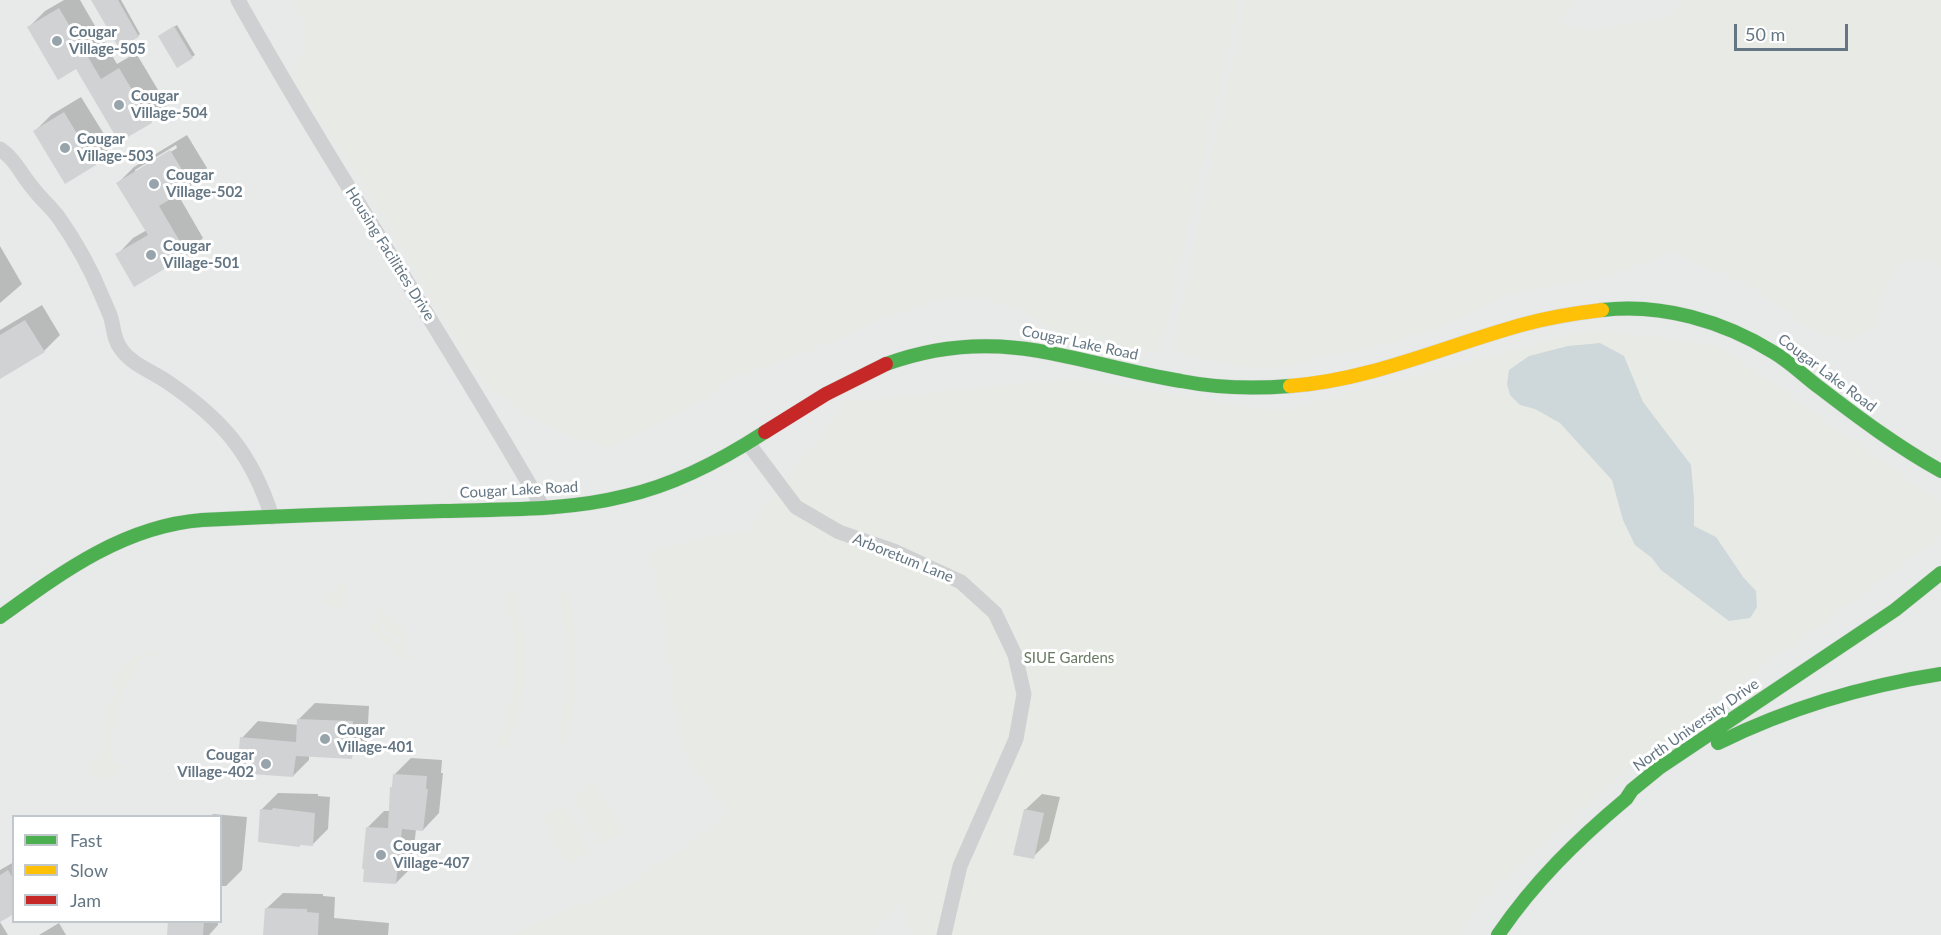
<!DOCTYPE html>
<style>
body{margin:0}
#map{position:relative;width:1941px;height:935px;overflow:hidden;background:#f9f9f8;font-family:Lato,sans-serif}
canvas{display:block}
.legend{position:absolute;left:12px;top:815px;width:210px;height:108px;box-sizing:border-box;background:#fff;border:2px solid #c1c8cd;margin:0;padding:8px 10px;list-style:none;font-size:18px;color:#647683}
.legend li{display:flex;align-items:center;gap:12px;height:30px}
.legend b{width:30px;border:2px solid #c1c8cd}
.scale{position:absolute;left:1734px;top:24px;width:114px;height:27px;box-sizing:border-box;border:3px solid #647683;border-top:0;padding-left:8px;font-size:18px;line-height:21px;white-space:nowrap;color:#647683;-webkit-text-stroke:4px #fff;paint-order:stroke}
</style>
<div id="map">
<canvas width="1941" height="935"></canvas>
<ul class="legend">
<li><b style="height:8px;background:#4caf50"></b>Fast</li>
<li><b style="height:8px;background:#ffc107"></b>Slow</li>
<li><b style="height:8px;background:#c62828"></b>Jam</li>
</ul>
<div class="scale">50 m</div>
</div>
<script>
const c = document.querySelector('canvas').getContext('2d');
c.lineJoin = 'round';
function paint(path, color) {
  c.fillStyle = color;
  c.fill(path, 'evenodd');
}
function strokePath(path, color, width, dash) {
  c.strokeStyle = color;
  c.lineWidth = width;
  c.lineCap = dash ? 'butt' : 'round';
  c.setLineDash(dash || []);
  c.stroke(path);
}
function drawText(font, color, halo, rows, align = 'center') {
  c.font = font + ' Lato,sans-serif';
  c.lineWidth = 6;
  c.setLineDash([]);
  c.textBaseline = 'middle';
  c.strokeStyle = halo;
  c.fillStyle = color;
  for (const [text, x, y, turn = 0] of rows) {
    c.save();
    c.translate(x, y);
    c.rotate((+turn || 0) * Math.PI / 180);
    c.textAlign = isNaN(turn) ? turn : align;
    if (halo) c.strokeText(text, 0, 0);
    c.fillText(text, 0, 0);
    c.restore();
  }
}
const built = new Path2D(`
 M0,0H1941V935H0ZM14,816H220V922H14Z`);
const green = new Path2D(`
 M292,0H1239L1160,352L1134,349L1052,330L1023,311L986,299L951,297L875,320L853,332L806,352L737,377L654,427L608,448L568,435L534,417L491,390L466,359L382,213L293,81L297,59L305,48L306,28Z
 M1247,0H1574L1559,24L1594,29L1668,16L1686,0H1941V268L1933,262L1903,261L1888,280L1874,327L1851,343L1812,330L1748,285L1673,252L1610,276L1512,294L1442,326L1380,346L1333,354L1294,366L1252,369L1173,352L1219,124Z
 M1593,329L1718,345L1941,503V536L1642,755L1476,905L1461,935H912L901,902L871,935H513C544,917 578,908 611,892C654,871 693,843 729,811L693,769L677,727L665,631L649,550L749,529L846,402L1072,378L1281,411Z
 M343,582L346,583C349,590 349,600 344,606L336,608L320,601L321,599Z
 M514,589C520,618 527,648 525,678C523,703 514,727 507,750L496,747C519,688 521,651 503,591Z
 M567,589L578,657L575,704L566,743L556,741C569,683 572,650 558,592Z
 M376,603V608C398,618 408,630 411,655H421V658L413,661C410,655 408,649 403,644C392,633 370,623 376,603Z
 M372,622L375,623C385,637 404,644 408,661L402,658L369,627Z
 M147,649L156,651L158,653L155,659L143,654C123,691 111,718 111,762L120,763L122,770L111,778C100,780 92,775 88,765L91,761H98C100,734 102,712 119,690L110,681L126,664Z
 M595,785L623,831L601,845L573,798Z
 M563,804L591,851L569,864L541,818Z`);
const water = new Path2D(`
 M1600,343L1624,356L1643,402L1691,465L1694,499V526L1716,537L1743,577L1756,591L1757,607L1750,618L1729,621L1661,570L1652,558L1635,545L1623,520L1612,480L1560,423L1535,409L1520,405L1510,395L1507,384L1509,370L1529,356L1568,346Z`);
const shadow = new Path2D(`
 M64,0H80L117,64L136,53L167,105L151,122L77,67L29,27L45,11Z
 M93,0H121L140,34L138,36Z
 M177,25L195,55L177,66L162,34Z
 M81,97L112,147L96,164L66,182L35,131L51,115Z
 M187,135L207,168L191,185L177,193L203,238L187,254L117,255L133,238L147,230L118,183L134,167ZM176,145L177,148L135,174V170Z
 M0,246L22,284L0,303Z
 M42,305L60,335L44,351L0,377V330Z
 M315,703L369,706L367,741L351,757L309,755V760L293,776L242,738L258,721L299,725V719Z
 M411,758L442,760L441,773H443L439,813L423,830L416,829L412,867L396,883L368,827L384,811H390L394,775Z
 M278,793L318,794V796L330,797L328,829L312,845L261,810Z
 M1042,794L1060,797L1049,841L1033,857L1025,810Z
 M213,814L247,817L242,870L226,886H220V816H211Z
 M14,862V912L0,920V870Z
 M283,893L323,894V896L335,897L334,918L389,923L388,935H265L266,909Z
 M0,922L8,935H0Z
 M169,922H218V925L209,935H169Z
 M59,923L66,935H39Z`);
const building = new Path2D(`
 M91,0H118L139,37L119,48Z
 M59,8L101,79L119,68L152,123L119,142L76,69L58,80L27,27Z
 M174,26L193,58L177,68L158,36Z
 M64,112L96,165L65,184L33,131Z
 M170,150L192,186L159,206L188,255L134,287L115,254L148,235L116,183Z
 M25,320L45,352L0,379V335Z
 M297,719L353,721L352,759L296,756L293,777L237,773L240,737L296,742Z
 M393,774L427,776L426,789H428L423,831L402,829L396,884L363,882L364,869H362L366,827L388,828L390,787H392Z
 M273,808L315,813L313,846L300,845V847L258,842L260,809L272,810Z
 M1024,809L1044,813L1034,859L1013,855Z
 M8,870L14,880V914L0,922V875Z
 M265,908L307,909V912L319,913L318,935H263Z
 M168,921H204L203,935H167Z`);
const street = new Path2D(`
 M238,0C334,172 445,336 543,508
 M0,149C16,160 20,173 32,187C40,198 51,207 59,218C75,241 90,267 101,294C104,301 107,308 110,315C114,326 113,339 121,349C132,365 154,372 169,383C223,420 252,454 272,517
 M748,443L796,507L839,532L894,551L961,582L995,613L1015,655L1024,694L1016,739L960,866L944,935`);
const fast = new Path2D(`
 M1602,310C1661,303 1723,321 1773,352C1790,362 1804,376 1820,388C1859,418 1898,447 1941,471
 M886,364C999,323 1072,363 1181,381C1217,388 1254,389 1290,386
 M0,617C62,572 124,526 202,520C282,516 363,513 443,511C504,509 566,511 625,496C675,485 722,460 765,432
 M1718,743C1789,708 1863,686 1941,674
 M1498,935C1534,882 1577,840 1626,799L1632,790L1659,768L1895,610L1941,573`);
const slow = new Path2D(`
 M1290,386C1372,380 1447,345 1525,324C1551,317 1576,313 1602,310`);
const jam = new Path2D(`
 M765,432L826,394L886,364`);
const markers = [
 [57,41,6,"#98a4ac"],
 [119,105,6,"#98a4ac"],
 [65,148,6,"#98a4ac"],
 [154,184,6,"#98a4ac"],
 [151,255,6,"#98a4ac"],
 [325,739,6,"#98a4ac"],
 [266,764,6,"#98a4ac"],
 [381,855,6,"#98a4ac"]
];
const poiNames = [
 ["Cougar",69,32],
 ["Village-505",69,49],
 ["Cougar",131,96],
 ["Village-504",131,113],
 ["Cougar",77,139],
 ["Village-503",77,156],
 ["Cougar",166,175],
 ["Village-502",166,192],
 ["Cougar",163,246],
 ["Village-501",163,263],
 ["Cougar",337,730],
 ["Village-401",337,747],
 ["Cougar",254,755,"right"],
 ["Village-402",254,772,"right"],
 ["Cougar",393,846],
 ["Village-407",393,863]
];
const streetNames = [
 ["Housing Facilities Drive",390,254,58],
 ["Cougar Lake Road",1080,343,12],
 ["Cougar Lake Road",1827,373,37],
 ["Cougar Lake Road",519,490,-3],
 ["Arboretum Lane",903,558,22],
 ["North University Drive",1696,725,-35]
];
const parkNames = [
 ["SIUE Gardens",1069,658]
];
paint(built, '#e8e9e9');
paint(green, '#e8ebe5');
paint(water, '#ced7d9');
paint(shadow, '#0003');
paint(building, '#d1d2d3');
strokePath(fast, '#d6d7d7', 15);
strokePath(slow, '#d6d7d7', 15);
strokePath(jam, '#d6d7d7', 15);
strokePath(street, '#cfd0d1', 15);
strokePath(fast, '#4caf50', 14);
strokePath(slow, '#ffc107', 14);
strokePath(jam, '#c62828', 14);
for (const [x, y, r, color] of markers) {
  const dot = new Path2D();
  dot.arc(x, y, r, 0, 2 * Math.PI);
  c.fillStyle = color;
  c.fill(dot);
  strokePath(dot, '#fff', 2);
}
drawText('bold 15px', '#647683', '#fff', poiNames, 'left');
drawText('15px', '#647683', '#fff', streetNames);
drawText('15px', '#687a63', '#fff', parkNames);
</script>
